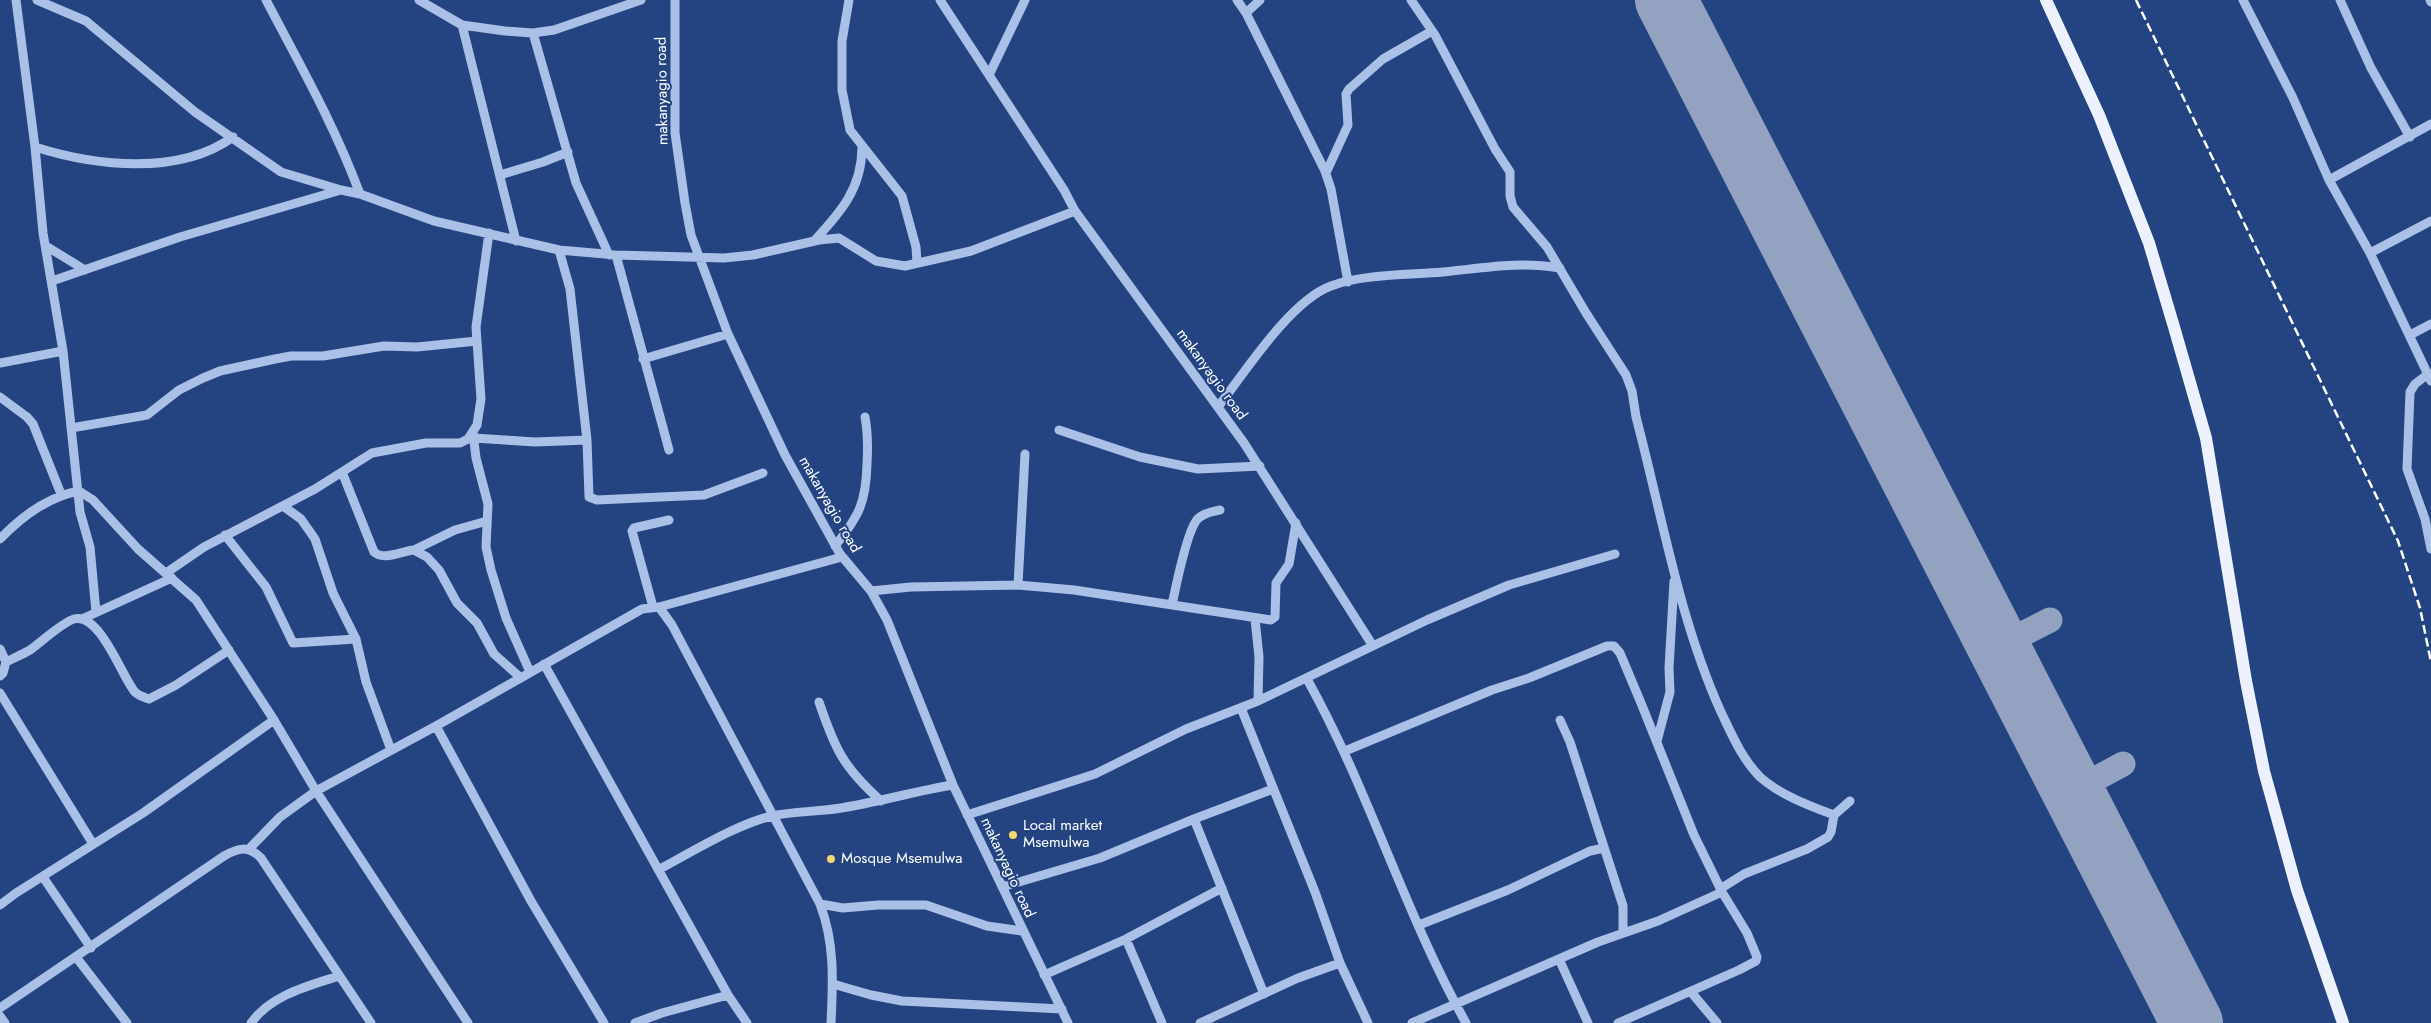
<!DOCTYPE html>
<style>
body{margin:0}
canvas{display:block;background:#244481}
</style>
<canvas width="2431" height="1023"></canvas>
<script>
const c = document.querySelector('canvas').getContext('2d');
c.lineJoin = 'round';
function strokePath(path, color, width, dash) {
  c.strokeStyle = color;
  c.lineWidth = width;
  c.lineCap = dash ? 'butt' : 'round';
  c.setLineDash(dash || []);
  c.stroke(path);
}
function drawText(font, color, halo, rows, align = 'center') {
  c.font = font + ' Jost,sans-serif';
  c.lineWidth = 4;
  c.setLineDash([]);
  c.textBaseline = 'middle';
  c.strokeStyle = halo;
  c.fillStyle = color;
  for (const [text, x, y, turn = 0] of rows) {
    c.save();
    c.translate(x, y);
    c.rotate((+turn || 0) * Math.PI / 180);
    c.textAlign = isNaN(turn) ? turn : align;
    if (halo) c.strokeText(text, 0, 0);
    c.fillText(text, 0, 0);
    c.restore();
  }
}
const taxiway = new Path2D(`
 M1999,646L2050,620
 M2073,791L2123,764`);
const runway = new Path2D(`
 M1666,0L2192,1023`);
const minor = new Path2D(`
 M16,0L35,147L43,233L63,351L80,512L90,547L96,612
 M37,0L86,21L195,112L281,172L341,190
 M266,0C300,65 334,124 360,194
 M419,0L462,25L505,31L533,33L554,30L641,0
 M675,0V133L685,203L691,235L728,334L785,455L840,554L871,591L887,620L953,785L1068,1023
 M849,0L842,41V90L850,130L902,196L916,247L917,263
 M940,0L1064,190L1075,211L1244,443L1373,646
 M1237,0L1246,13L1325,171L1331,189L1348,282
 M1411,0L1435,35L1495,149L1510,172V196L1513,207L1547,247L1586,313L1626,375L1632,391L1636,417C1662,515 1679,619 1721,712C1732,735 1742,759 1760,777C1780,795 1810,806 1834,815
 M2243,0L2293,98L2329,180L2370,253L2431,381
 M2340,0L2371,68L2410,137
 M2430,0L2431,2
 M1246,13L1260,0
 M462,25L516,241
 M533,33L576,183L609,255
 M989,75L1025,0
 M35,147C95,166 179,176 233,137
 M1326,173L1348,125L1346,94L1349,89L1383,59L1432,31
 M500,175L543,162L568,152
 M2329,180L2431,124
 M814,241C841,212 862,188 862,147
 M46,246L85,270
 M559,250L570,289L587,440L589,497L597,500L704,495L763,473
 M2370,253L2431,221
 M616,255L669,450
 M52,281L180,237L341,190L360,194L434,221L559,250L616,255L724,258L753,255L819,240L839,238L876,261L905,266L971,251L1075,211
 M2410,335L2431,324
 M643,359L728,334
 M0,363L63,351
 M2428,374L2415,384L2410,392L2407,469L2425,519L2431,549
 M0,397L27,417L33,424L61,494
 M1218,407C1245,372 1290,301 1331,286C1362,274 1410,275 1443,272C1484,268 1519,261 1560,268
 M71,428L147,415L179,390L203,378L220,371L275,359L291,356H323L384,346L417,347L477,341
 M1059,430L1140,457L1198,469L1260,466
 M473,433L476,458L488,504L486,547L491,570L506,618L530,672
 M474,438L535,442L587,440
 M342,472L374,552C384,561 402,551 414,550L427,557L439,570L457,603L477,623L494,654L521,678
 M283,506L301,519L315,539L333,593L356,639L366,682L391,750
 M225,535L266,587L293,643L356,639
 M0,539C22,516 47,497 79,491L93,500L138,549L196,600L274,720L316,791L468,1023
 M835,546C859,516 866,503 867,464C868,447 868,433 865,417
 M414,550L455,530L487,521
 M166,573L204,547L315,489L372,453L426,443H460L468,439L477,425L481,399L476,327L489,233
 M1018,585L1025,454
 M871,591L911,587L1018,585L1074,590L1271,620L1275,617L1276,583L1289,564L1296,523
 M1172,605C1176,586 1186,535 1196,521C1201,514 1211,512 1220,510
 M653,607L632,531L634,528L669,520
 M659,607L842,557
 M82,619L172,578
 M1255,619L1259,657L1258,701
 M0,649L6,662L3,673L0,676
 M6,662C14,658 23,654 30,650C41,642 63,622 74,619C100,612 122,677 135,692C139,696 143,697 149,699L176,685L229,650
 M544,664L728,995L747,1023
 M1307,679C1369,790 1404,912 1466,1023
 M0,693L93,844
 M819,702C835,749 843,767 881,801
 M1241,708L1315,892L1340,963L1368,1023
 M1560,720L1570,742L1623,906V931
 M436,726L531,901L604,1023
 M1657,741L1670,692L1669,668L1674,581
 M1345,751L1492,690L1529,678L1607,646H1614L1620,653L1641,703L1694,835L1722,892L1747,933L1757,957L1756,961L1739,970L1618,1023
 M967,815L1095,774L1186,729L1258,701L1427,620L1509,585L1615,554
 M1194,819L1264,994
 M249,849L280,817L316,791L436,726L642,609L659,607L672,625L820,904C835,943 833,982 831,1023
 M658,870C690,853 739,823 772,816C794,811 818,812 841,808C879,802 915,791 953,785
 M43,877L91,948
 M1002,887L1100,858L1194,819L1273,789
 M1720,889L1744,874L1807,849L1828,837L1831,832L1834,815L1850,801
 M820,904L843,908L878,905H926L987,926L1022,931
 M0,905L16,893L143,813L274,720
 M1419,925L1508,890L1590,851L1604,848
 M1126,939L1162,1023
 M76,957L127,1023
 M1559,959L1588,1023
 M1044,975L1126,939L1222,888
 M833,984L871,995L902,1001L1062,1009
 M1691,992L1717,1023
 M0,1008L224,856C238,848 248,845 261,858L371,1023
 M0,1016L5,1023
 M251,1023C271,995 308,986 339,976
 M635,1023L662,1013L728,995
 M1200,1023L1298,978L1340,963
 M1412,1023L1598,942L1658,921L1722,892`);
const major = new Path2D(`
 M2046,0L2099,115L2149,243L2174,327L2206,438L2246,681L2264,771L2297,890L2343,1023`);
const rail = new Path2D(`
 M2136,0L2398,541L2420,608L2431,662`);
const markers = [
 [1013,835,5,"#f2d86e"],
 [831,859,5,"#f2d86e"]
];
const streetNames = [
 ["makanyagio road",663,91,-91],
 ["makanyagio road",1211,375,54],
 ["makanyagio road",829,505,60],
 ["makanyagio road",1007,868,65]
];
const poiNames = [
 ["Local market",1023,826],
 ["Msemulwa",1023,843],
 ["Mosque Msemulwa",841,859]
];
strokePath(taxiway, '#92a2c0', 25);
strokePath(runway, '#92a2c0', 62);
strokePath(minor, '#abc0e7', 9);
strokePath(major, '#ecf1fd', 12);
strokePath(rail, '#fff', 2.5, [9, 4]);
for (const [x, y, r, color] of markers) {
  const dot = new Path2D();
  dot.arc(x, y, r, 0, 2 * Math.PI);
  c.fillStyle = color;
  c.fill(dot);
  strokePath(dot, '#244481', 2);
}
drawText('15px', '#fff', '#244481', streetNames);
drawText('15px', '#fff', '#244481', poiNames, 'left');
</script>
